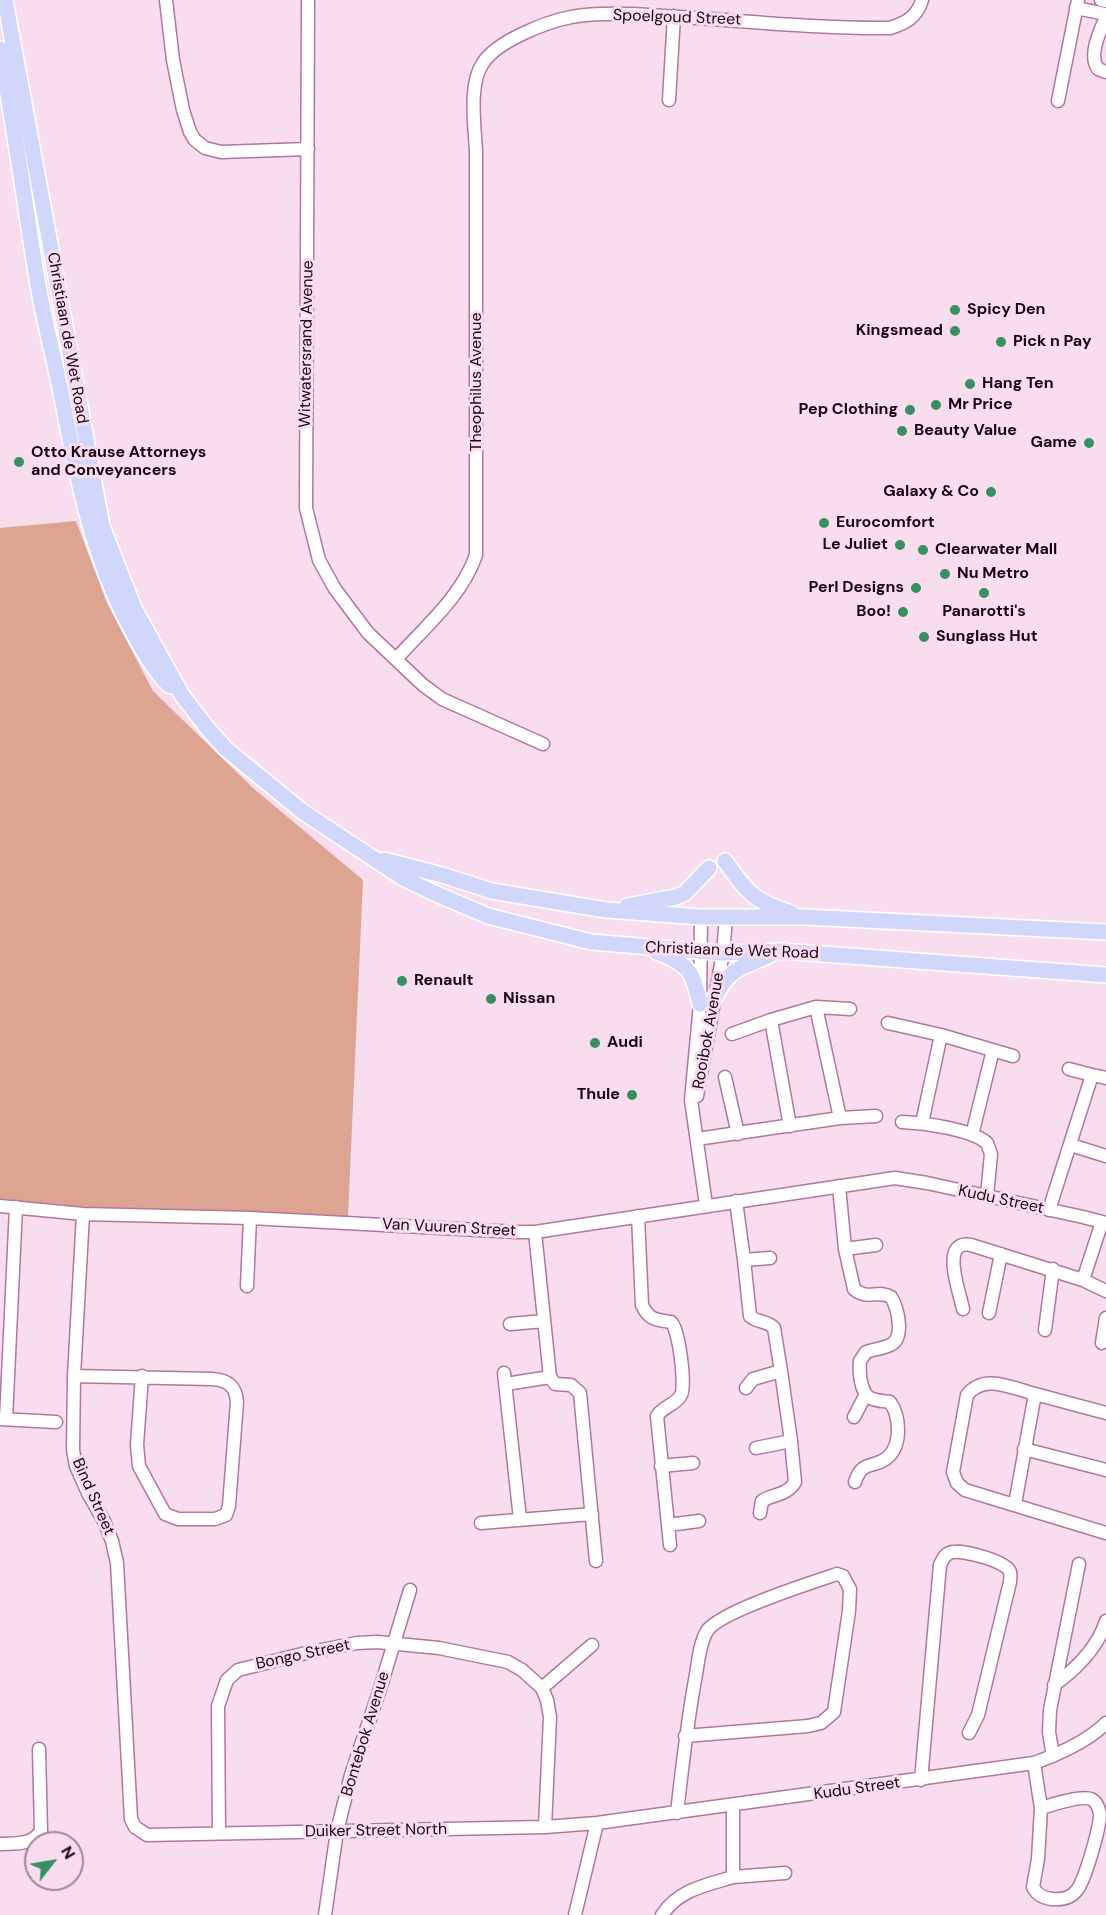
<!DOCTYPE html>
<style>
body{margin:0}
#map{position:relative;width:1106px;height:1915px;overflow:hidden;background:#f8ddee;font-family:"DM Sans",sans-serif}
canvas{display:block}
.north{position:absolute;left:24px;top:1831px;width:60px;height:60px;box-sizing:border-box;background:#f8ddee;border:2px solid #9f8797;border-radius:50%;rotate:59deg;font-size:16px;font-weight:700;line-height:24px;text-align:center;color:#1a0514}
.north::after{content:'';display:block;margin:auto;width:21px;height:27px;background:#378f63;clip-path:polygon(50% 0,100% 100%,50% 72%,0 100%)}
</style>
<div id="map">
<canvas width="1106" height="1915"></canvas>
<div class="north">N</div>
</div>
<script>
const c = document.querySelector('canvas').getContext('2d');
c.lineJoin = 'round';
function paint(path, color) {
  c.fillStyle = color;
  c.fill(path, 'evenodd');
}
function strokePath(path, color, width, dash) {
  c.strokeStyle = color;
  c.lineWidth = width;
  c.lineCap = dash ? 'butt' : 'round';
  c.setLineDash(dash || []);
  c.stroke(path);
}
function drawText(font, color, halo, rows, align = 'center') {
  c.font = font + ' "DM Sans",sans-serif';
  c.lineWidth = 6;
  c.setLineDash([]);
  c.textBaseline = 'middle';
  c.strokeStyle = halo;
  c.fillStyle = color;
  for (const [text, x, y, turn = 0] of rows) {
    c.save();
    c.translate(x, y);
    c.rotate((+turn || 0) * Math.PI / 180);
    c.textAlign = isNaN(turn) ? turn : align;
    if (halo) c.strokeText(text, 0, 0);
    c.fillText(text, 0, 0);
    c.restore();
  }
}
const green = new Path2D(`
 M76,521L107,603L153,691L253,788L363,880L348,1216L83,1214L0,1204V528Z`);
const minor = new Path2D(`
 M166,0L173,60L183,110L190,132L195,140L205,148L221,152L308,149
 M308,0L306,508L319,560L335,589L368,633L423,685L442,699L543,744
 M1101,0L1106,1
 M1076,8L1106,14
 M1106,17C1100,31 1088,55 1098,69L1106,72
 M669,100L674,16
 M1058,101L1078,0
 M397,658C425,627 462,596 476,555V152C475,127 468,84 483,63C497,41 546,22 571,17C607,11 644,15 680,17C750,21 820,29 890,28C906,23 917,17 922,0
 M701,917L700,1004L691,1100L706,1205
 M816,1007L840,1118
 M771,1020L816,1007L850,1009
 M888,1023L941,1035L922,1123
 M732,1034L771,1020L790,1126
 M941,1035L1013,1056
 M1092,1075L1106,1078
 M725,1077L738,1134
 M697,1096L723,953L726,918
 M902,1122C924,1123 971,1129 987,1143L991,1154L987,1196
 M972,1135L993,1050
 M697,1139L840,1118L876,1116
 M1071,1145L1106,1156
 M839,1186L845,1249L876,1245
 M736,1201L744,1260L770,1258
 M0,1206L83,1214L250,1218L517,1232H535L895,1178L927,1183L1083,1217L1106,1223
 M1049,1210L1092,1075L1069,1069
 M83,1214L74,1376L73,1450L76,1466L88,1493L104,1521L112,1541L117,1563L131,1819L135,1827L147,1835L545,1827L597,1823L1034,1763C1059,1754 1087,1742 1106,1723
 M638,1216L642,1305C649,1320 656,1320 671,1322C679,1329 686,1385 681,1395C676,1405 663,1406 657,1416L670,1545
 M1102,1222L1083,1280L1106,1291
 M535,1232L550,1377L555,1384L571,1385L580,1393L596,1561
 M845,1249L854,1289C868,1301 878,1289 891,1297C898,1308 905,1339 890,1345C882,1349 874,1349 866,1352L860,1361C859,1371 860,1392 870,1398C876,1401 883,1401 890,1402C900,1416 902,1444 888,1457C875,1469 862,1459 855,1482
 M744,1260L750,1316C757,1323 767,1320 774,1328L781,1371L753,1379L746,1388
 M247,1286L250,1218
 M963,1309C960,1293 939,1239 971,1245L1083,1280
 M989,1313L1001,1254
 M510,1324L544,1321
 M1045,1330L1053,1269
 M1102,1343L1106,1318
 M504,1373L520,1519
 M74,1376L212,1379C228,1380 236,1386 237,1402L229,1506L226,1515L215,1519H178L165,1514L139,1466L137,1445L142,1376
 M506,1384L550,1377
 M1035,1394C1012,1388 984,1373 967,1395L953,1472L957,1483L965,1490L1106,1533
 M854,1417L866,1394
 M0,1419L56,1422
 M6,1419L16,1207
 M756,1448L791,1441L781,1371
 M1024,1449L1106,1470
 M661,1466L693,1463
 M1015,1504L1035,1394L1106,1413
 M760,1513L762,1501C773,1494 788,1495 795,1482L791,1441
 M481,1523L592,1514
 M668,1525L699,1521
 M1054,1685C1076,1669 1098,1647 1106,1621
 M542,1688L592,1645
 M1053,1756L1049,1732L1050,1710L1079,1564
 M1034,1763L1041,1808C1051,1805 1082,1795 1091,1799C1097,1802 1099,1808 1100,1814C1100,1828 1085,1880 1077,1890C1071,1898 1061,1900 1052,1899C1043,1898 1037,1895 1033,1887L1038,1859L1041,1808
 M921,1780L940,1565C943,1559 945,1553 953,1552C963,1550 1007,1561 1010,1572C1011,1576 1010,1579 1010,1582L978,1715L969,1733
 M733,1806V1877L785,1873
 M677,1813C682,1768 687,1724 695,1680C698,1665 699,1644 707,1631C719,1612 813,1582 837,1574L843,1576L850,1589L849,1611L834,1712L821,1723L808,1726L685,1736
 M219,1833L218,1706L227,1680L238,1670L306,1653L357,1643L377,1642L439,1648L508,1662L522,1670L542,1688L547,1700L550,1717L545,1827
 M0,1844C15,1843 31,1846 41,1831L39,1749
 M325,1915L337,1831L351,1775L380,1689L410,1590
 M575,1915L597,1823
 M662,1915C678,1890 706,1885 733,1877`);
const major = new Path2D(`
 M5,0L102,526L134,608L182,695L208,729L226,749L303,812L403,878L434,893L488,916L591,942L723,953L782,951L1106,975
 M0,49C14,124 24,198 36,273C42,313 53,353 61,393C77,477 92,559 134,634C144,652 155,672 170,686
 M384,860L442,875L492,891L606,910L701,917H805L1106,932
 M725,861C748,894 754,901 791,913
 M627,906L676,897L685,893L709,868
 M657,952C689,964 693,972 700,1004
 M714,999C729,968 740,968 770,955`);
const markers = [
 [955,310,6,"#378f63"],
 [955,331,6,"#378f63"],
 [1001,342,6,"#378f63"],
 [970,384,6,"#378f63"],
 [936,405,6,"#378f63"],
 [910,410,6,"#378f63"],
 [902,431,6,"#378f63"],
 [1089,443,6,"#378f63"],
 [19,462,6,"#378f63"],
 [991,492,6,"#378f63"],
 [824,523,6,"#378f63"],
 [900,545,6,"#378f63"],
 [923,550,6,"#378f63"],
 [945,574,6,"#378f63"],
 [916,588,6,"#378f63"],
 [984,593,6,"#378f63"],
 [903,612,6,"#378f63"],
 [924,637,6,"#378f63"],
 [402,981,6,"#378f63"],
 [491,999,6,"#378f63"],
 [595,1043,6,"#378f63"],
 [632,1095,6,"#378f63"]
];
const streetNames = [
 ["Spoelgoud Street",677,18,2],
 ["Christiaan de Wet Road",67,338,80],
 ["Witwatersrand Avenue",307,344,-89],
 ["Theophilus Avenue",477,382,-90],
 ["Christiaan de Wet Road",732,951,2],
 ["Rooibok Avenue",709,1031,-80],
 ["Kudu Street",1001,1200,12],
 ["Van Vuuren Street",449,1228,3],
 ["Bind Street",93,1497,66],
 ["Bongo Street",303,1655,-12],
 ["Bontebok Avenue",366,1734,-73],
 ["Kudu Street",857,1789,-8],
 ["Duiker Street North",376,1831,-1]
];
const poiNames = [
 ["Spicy Den",967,310],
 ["Kingsmead",943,331,"right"],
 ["Pick n Pay",1013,342],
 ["Hang Ten",982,384],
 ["Mr Price",948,405],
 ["Pep Clothing",898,410,"right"],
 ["Beauty Value",914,431],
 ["Game",1077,443,"right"],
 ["Otto Krause Attorneys",31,453],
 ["and Conveyancers",31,471],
 ["Galaxy & Co",979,492,"right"],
 ["Eurocomfort",836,523],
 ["Le Juliet",888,545,"right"],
 ["Clearwater Mall",935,550],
 ["Nu Metro",957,574],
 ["Perl Designs",904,588,"right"],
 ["Boo!",891,612,"right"],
 ["Panarotti's",984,612,"center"],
 ["Sunglass Hut",936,637],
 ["Renault",414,981],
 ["Nissan",503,999],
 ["Audi",607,1043],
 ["Thule",620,1095,"right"]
];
paint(green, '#dda492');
strokePath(minor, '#b2769f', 15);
strokePath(major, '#fff', 18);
strokePath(minor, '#fff', 12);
strokePath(major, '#d1d6fb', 15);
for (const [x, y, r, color] of markers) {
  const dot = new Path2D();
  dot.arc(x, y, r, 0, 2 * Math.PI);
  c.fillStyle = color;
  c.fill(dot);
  strokePath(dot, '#f8ddee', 2);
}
drawText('16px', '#1a0514', '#f8ddee', streetNames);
drawText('bold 16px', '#1a0514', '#f8ddee', poiNames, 'left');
</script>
